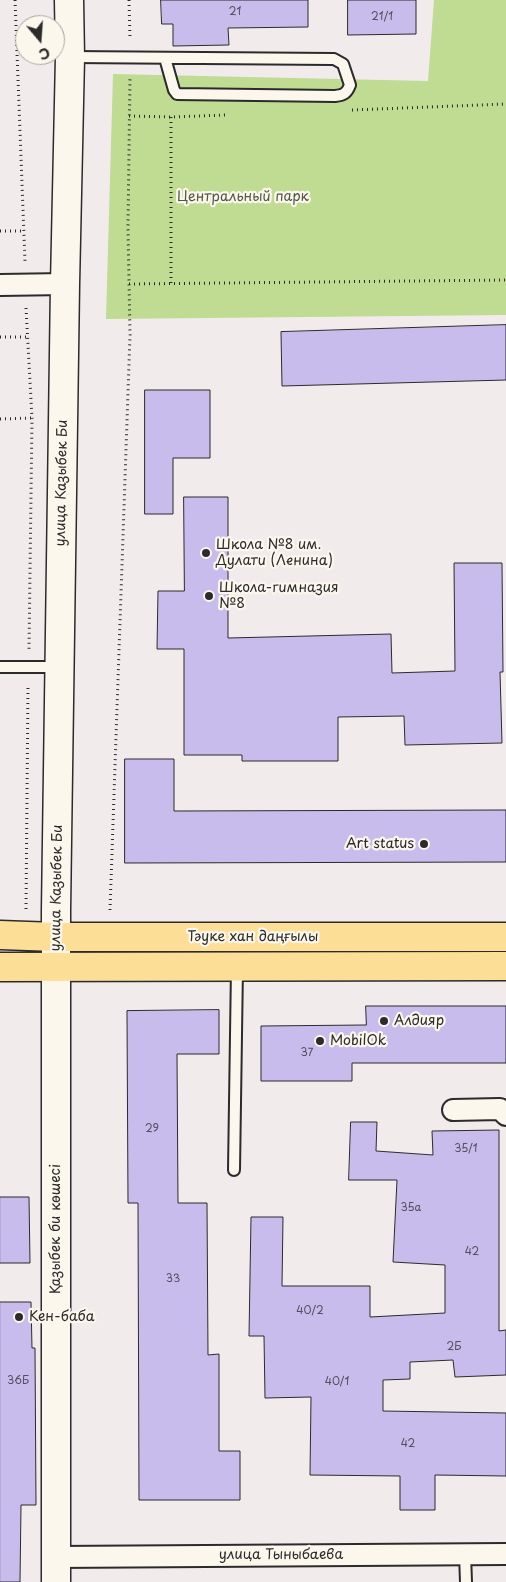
<!DOCTYPE html>
<meta charset="utf-8">
<style>
body{margin:0}
#map{position:relative;width:506px;height:1582px;overflow:hidden;background:#f1ebec;font-family:"Playpen Sans",sans-serif}
canvas{display:block}
.north{position:absolute;left:15px;top:15px;width:50px;height:50px;box-sizing:border-box;background:#fbf7ec;border:1px solid #a8a59f;border-radius:50%;rotate:162deg;font-size:14px;font-weight:700;line-height:20px;text-align:center;color:#2b2b2b}
.north::after{content:'';display:block;margin:auto;width:18px;height:22px;background:#2b2b2b;clip-path:polygon(50% 0,100% 100%,50% 72%,0 100%)}
</style>
<div id="map">
<canvas width="506" height="1582"></canvas>
<div class="north">С</div>
</div>
<script>
const c = document.querySelector('canvas').getContext('2d');
c.lineJoin = 'round';
function paint(path, color) {
  c.fillStyle = color;
  c.fill(path, 'evenodd');
}
function strokePath(path, color, width, dash) {
  c.strokeStyle = color;
  c.lineWidth = width;
  c.lineCap = dash ? 'butt' : 'round';
  c.setLineDash(dash || []);
  c.stroke(path);
}
function drawText(font, color, halo, rows, align = 'center') {
  c.font = font + ' "Playpen Sans",sans-serif';
  c.lineWidth = 4.5;
  c.setLineDash([]);
  c.textBaseline = 'middle';
  c.strokeStyle = halo;
  c.fillStyle = color;
  for (const [text, x, y, turn = 0] of rows) {
    c.save();
    c.translate(x, y);
    c.rotate((+turn || 0) * Math.PI / 180);
    c.textAlign = isNaN(turn) ? turn : align;
    if (halo) c.strokeText(text, 0, 0);
    c.fillText(text, 0, 0);
    c.restore();
  }
}
const green = new Path2D(`
 M434,0H506V315L106,319L113,74L428,81Z`);
const building = new Path2D(`
 M161,0H308V27L228,28L229,45L173,46V24H162Z
 M348,0H416V34L348,35Z
 M506,325V380L282,386L281,332Z
 M145,390H210V458H173V514H145Z
 M184,497H228V638L391,634L392,673L455,671L454,563H502L503,672H500L502,743L405,745L404,716L338,717V761H242V755H184V649H157L158,591H184Z
 M125,759H174V811L506,810V862L125,863Z
 M366,1006H506V1063H352V1081H261V1026L366,1025Z
 M219,1010V1054H177L178,1203H207L208,1355L219,1354V1451H240V1500H139L138,1203H128L127,1011Z
 M351,1122H377L376,1151L433,1155L432,1131L499,1130V1331L506,1330V1375L455,1377L453,1360L410,1362V1379L383,1380V1411L506,1413V1476L435,1475V1510H400V1476L310,1475L311,1397L265,1398L264,1336H249L251,1217H283L282,1286H370V1317L445,1313V1265L393,1262L397,1180H349Z
 M0,1197H29L30,1263H0Z
 M0,1302H31L32,1348H35L36,1505H21L20,1582H0Z`);
const path = new Path2D(`
 M15,0L25,262
 M129,0L130,39
 M352,110L506,104
 M129,116L171,117L226,115
 M171,117V283
 M0,231H25
 M129,284L506,280
 M26,308L32,418L29,649
 M0,337H27
 M0,419L32,418
 M26,909L28,685
 M110,910L130,335L128,227L130,76`);
const service = new Path2D(`
 M70,57L334,59L343,64L350,85C347,93 344,95 335,96L177,94L174,90L165,58
 M0,667H59
 M234,1170L237,967
 M465,1554L466,1582`);
const minor = new Path2D(`
 M0,285L65,284
 M453,1110L500,1109L506,1115
 M56,1557L506,1554`);
const secondary = new Path2D(`
 M56,1582V910L65,284L70,57L69,0`);
const primary = new Path2D(`
 M0,935L56,937H506
 M0,967L506,966`);
const markers = [
 [206,553,5,"#2b2b2b"],
 [209,596,5,"#2b2b2b"],
 [424,844,5,"#2b2b2b"],
 [384,1021,5,"#2b2b2b"],
 [320,1041,5,"#2b2b2b"],
 [19,1317,5,"#2b2b2b"]
];
const numberNames = [
 ["21",235,12],
 ["21/1",382,17],
 ["37",307,1053],
 ["29",152,1129],
 ["35/1",466,1149],
 ["35а",411,1208],
 ["42",472,1252],
 ["33",173,1279],
 ["40/2",310,1311],
 ["2Б",454,1347],
 ["36Б",18,1381],
 ["40/1",337,1382],
 ["42",408,1444]
];
const parkNames = [
 ["Центральный парк",243,197]
];
const streetNames = [
 ["улица Казыбек Би",62,483,-89],
 ["улица Казыбек Би",57,888,-89],
 ["Тәуке хан даңғылы",253,937],
 ["Қазыбек би көшесі",56,1229,-90],
 ["улица Тыныбаева",281,1555]
];
const poiNames = [
 ["Школа №8 им.",216,545],
 ["Дулати (Ленина)",216,561],
 ["Школа-гимназия",219,588],
 ["№8",219,604],
 ["Art status",414,844,"right"],
 ["Алдияр",394,1021],
 ["MobilOk",330,1041],
 ["Кен-баба",29,1317]
];
paint(green, '#c0db92');
paint(building, '#c8bced');
strokePath(building, '#2b2b2b', 1);
strokePath(service, '#2b2b2b', 14);
strokePath(minor, '#2b2b2b', 24);
strokePath(secondary, '#2b2b2b', 31);
strokePath(primary, '#2b2b2b', 31);
strokePath(path, '#2b2b2b', 3, [1, 4]);
strokePath(service, '#fbf7ec', 10);
strokePath(minor, '#fbf7ec', 20);
strokePath(secondary, '#fbf7ec', 28);
strokePath(primary, '#fcde96', 28);
for (const [x, y, r, color] of markers) {
  const dot = new Path2D();
  dot.arc(x, y, r, 0, 2 * Math.PI);
  c.fillStyle = color;
  c.fill(dot);
  strokePath(dot, '#fbf7ec', 2);
}
drawText('11px', '#524f5c', null, numberNames);
drawText('14px', '#505745', '#fbf7ec', parkNames);
drawText('14px', '#2b2b2b', '#fbf7ec', streetNames);
drawText('14px', '#2b2b2b', '#fbf7ec', poiNames, 'left');
</script>
